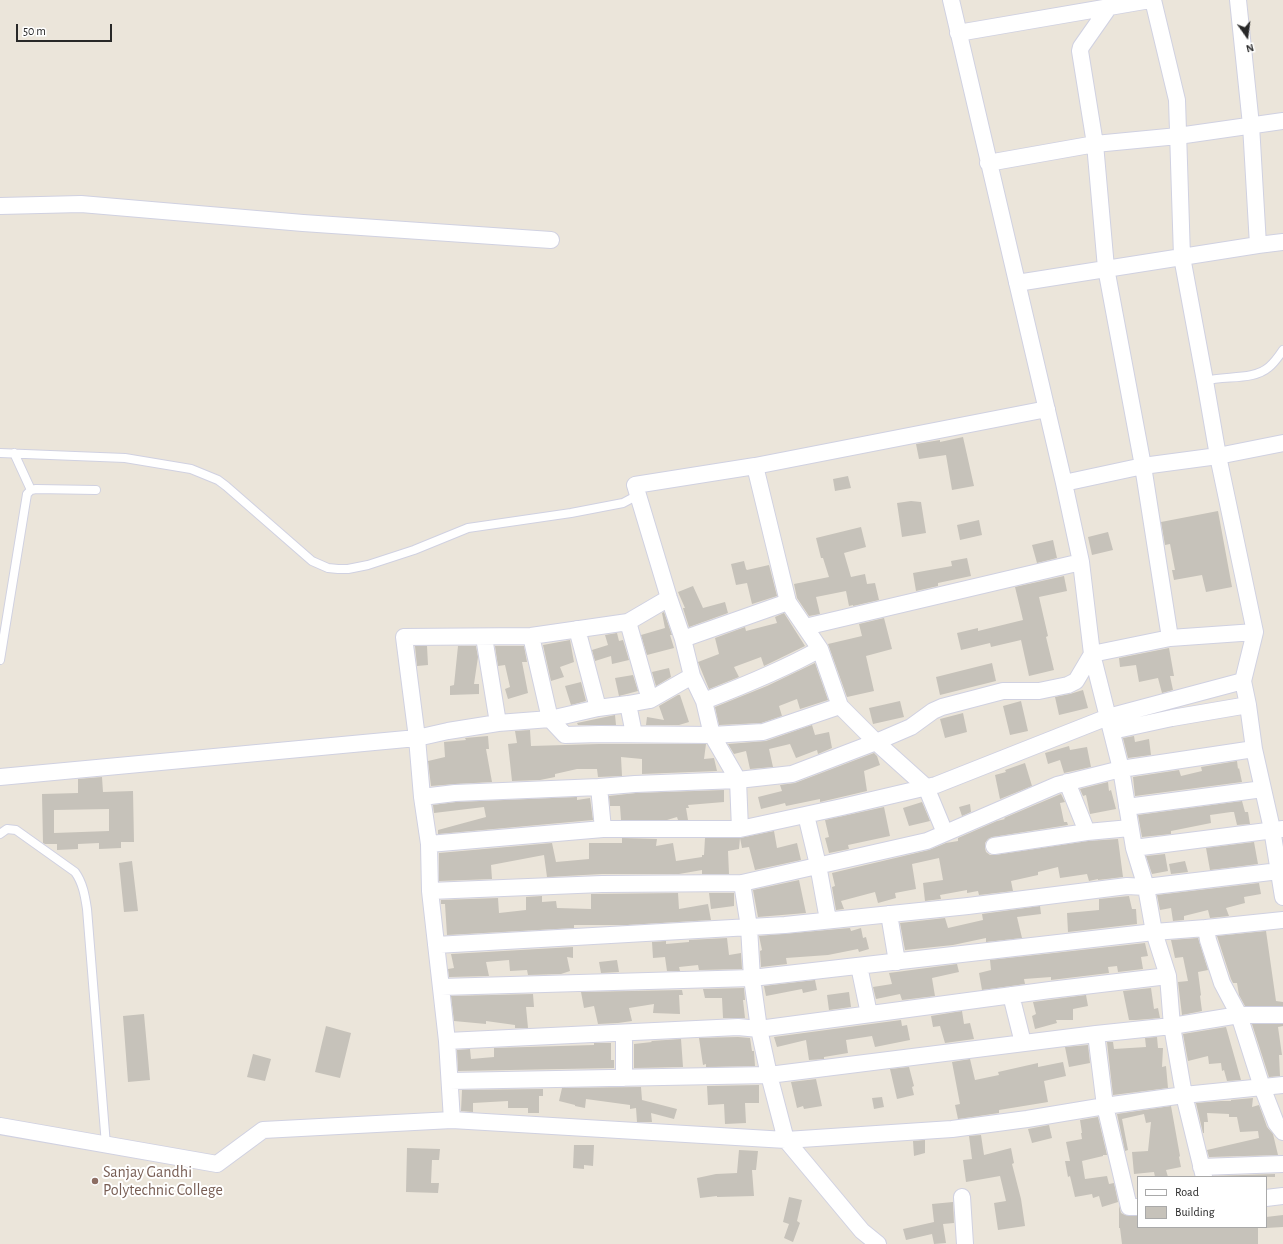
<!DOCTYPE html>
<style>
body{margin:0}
#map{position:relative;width:1283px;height:1244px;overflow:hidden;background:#ebe5da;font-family:"Alegreya Sans",sans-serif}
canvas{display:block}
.legend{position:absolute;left:1137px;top:1176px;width:130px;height:52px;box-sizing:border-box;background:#fff;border:1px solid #a9a9a9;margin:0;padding:5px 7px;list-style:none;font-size:12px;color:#282828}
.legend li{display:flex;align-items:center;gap:8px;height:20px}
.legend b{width:20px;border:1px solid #a9a9a9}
.north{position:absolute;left:1227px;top:16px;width:40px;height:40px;-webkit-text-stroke:3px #fff;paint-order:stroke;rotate:166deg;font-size:11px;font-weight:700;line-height:16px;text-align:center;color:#282828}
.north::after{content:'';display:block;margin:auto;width:14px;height:18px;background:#282828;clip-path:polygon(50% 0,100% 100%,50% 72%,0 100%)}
.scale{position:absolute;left:16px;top:24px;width:96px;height:18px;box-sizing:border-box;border:2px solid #282828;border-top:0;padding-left:5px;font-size:12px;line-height:14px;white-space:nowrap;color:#282828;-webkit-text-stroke:3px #fff;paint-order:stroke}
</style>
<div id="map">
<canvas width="1283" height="1244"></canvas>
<ul class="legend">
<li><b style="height:5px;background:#fff"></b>Road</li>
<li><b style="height:11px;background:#c6c2ba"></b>Building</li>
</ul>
<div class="north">N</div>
<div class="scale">50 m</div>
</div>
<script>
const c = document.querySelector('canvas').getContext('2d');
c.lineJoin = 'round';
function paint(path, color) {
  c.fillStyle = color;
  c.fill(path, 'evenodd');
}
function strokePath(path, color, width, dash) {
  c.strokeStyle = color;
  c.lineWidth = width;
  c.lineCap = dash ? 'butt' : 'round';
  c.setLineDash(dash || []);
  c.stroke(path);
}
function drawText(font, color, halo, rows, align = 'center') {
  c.font = font + ' "Alegreya Sans",sans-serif';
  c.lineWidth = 4;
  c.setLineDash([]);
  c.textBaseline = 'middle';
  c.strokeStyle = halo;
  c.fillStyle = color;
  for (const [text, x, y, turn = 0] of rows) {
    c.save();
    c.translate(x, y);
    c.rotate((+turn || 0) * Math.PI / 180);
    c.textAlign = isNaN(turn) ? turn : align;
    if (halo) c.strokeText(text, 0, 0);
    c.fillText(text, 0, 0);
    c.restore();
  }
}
const building = new Path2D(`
 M963,437L974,486L952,490L946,455L919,459L916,444L940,440V442Z
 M848,476L851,488L835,491L833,479Z
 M911,501L921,502L926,533L902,537L897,503Z
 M1218,511L1232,587L1206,592L1202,575L1174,580L1172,570H1175L1170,544L1165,545L1161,522Z
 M979,520L982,535L960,540L957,525Z
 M861,527L866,547L844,553L851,577L865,574L867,584L875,583L879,600L853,606V605L849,606L846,591L816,597L820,614L809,616L797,598L794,584L829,577L823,558H821L816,538Z
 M1108,532L1113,550L1092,555L1088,537Z
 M1053,540L1057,558L1037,563L1032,545Z
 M967,558L971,576L938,583V586L916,591L913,573L952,566L951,561Z
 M744,561L746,569L747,570L769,565L777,596L752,604L747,583L736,585L731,564Z
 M1064,576L1067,591L1039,597L1048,636L1046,637L1054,670L1029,676L1021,640L991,647L990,643L961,650L957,633L978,628V631L1023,620L1015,587Z
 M693,586L703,608L725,602L728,613L689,627L683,608H685L678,592Z
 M664,612L672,635H670L674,648L647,655L641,635L665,628L662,613Z
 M784,613L805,646L764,666L761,657L734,667L739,677L709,689L698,662L719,654L715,638L745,627L746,631L777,623L775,617Z
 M884,618L892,649L866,656L874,691L847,697L828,644L862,636L859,624Z
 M617,633L619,641L623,640L629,660L612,664L611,656L595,661L592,650L608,645L605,635Z
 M570,640L574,662L560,667L564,677L551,681L543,645Z
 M415,646H427L428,665L417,666Z
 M458,646H476L478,657L474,684H479V694L450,695V686L454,685Z
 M495,646H524L527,662H522L528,693L508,699L505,689L510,687L505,665L498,666Z
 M1169,648L1174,676H1170L1173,690L1162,693L1158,678L1139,682L1136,665L1120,667L1119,658Z
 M815,663L828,700L800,709L797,699L779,706L782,716L761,723L719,725L715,707L767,686Z
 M992,663L996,681L940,695L936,677Z
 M669,668L671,677L656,686L652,672Z
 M633,675L638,691L619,696L615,678Z
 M581,682L586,701L571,705L565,686Z
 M1083,690L1088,708L1059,715L1055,697L1070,694Z
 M678,695H680L689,722L679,725H646L647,717L664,720L659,706Z
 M900,701L904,717L873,724L869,708Z
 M1021,701L1028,731L1010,735L1003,706Z
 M963,713L967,732L945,738L940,719Z
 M615,715L616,725H578L577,723Z
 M812,725L815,735L829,732L832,748L818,754L817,750L796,758L790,744L769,749L773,767L750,769L746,751L734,754L728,744L766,741Z
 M530,730L531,746L599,744H706L704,759L714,758L717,771L642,774V759L621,757L622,776L598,777L597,769H577L555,774V777L540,780L512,781L508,744L517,743L515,731Z
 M488,736L489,749H486L492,782L455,784L431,786L428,761L445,757L444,742L466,740L465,738Z
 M1134,736L1135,742L1149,739L1151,755L1128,758L1123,738Z
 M1069,746L1070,750L1087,747L1091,767L1064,773L1060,760L1048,764L1045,753Z
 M874,753L877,756L880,765L864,771L867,791L820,802V799L786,806L785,803L761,809L758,797L782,791L780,785L795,783Z
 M1237,761L1238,769L1239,768L1242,782L1135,796L1133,777L1179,770L1181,776L1202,771L1201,767Z
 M1025,763L1032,786L1000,799L995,775L1006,772L1005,770Z
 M102,777L103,792L133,791L134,842H121V848L99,849V843L78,844V849L57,850V844H45L43,843L42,794L78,793V779ZM109,809V831L54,833V810Z
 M1108,782L1109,791L1111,790L1116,809L1090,814L1086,795L1083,796L1080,789Z
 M724,790V802L688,805L689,808H686L688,820H678L677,817L667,820H621L620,806H610L609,796L636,793Z
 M1061,794L1065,802L1060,803L1064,822H1067L1068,825L992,837L988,839L985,843V848L986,852L990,855H995L1088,841L1118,839L1123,877L1098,880V879L1089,881L1087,874L1060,878L1058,867L1038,872V875L1011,881L1013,891L979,895L978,891L967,893V890L940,895L941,899L925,901L923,883L943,880L939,858L912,864L916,889L895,893L896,898L878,903L875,892L841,901L844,909L836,910L832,887L835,886L832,873L929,850L946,843L958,841V838L997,821L1005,819L1004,818Z
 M577,797V800L590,798L593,820L438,834V830L486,817L484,807L434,813L433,805L456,802Z
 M1242,801L1245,812H1248L1250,824L1237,825L1234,812H1231L1210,815L1211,823L1171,831V834L1142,837L1138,815Z
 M922,802L930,821L909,826L903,808Z
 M970,804L971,812L962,816L959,807Z
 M884,807L890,836L848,845L849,849L829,853L825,838L829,837L825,820Z
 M774,831L777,848L797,843L801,860L755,870L749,847L742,848L740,838Z
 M622,838L657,839L656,846L673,843L676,861L702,857V855H704L705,838H740L739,849L728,851L729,874H702V870L679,874H602L547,877L544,855L491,865L492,879L439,881V853L552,843L556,862L589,859V843H622Z
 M1254,842L1258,864L1210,870L1206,848Z
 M1165,854L1168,871L1152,874L1146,856Z
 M132,861L138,911L124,912L119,863Z
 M1185,861L1188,872L1171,874L1169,864Z
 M799,880L806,913L758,917L753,890Z
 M1259,883L1261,894L1244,897L1245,903L1226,908L1229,916L1210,918L1208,910L1184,916V920L1173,921L1171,908L1160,910L1157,895Z
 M678,893L679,909L708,904L711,920L627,925H574V928L447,935L445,904H441V900L498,898L499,913L526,910V897L542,896V902L556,901L557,908L591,909V894Z
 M709,893H734V906L711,909Z
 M1129,896L1132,909H1136L1137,924L1068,932L1067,913L1099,910V899Z
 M1040,906L1041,914L1017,917L1022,938L986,942V938L953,945L905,950L900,923L945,918L948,928L983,920L982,914Z
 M850,928L851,931L861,928L863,938L866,937L869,949L859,952L858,949L828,955L786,958L787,964L761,967L760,951L762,950L759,936Z
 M1266,931L1276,1001L1283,1002V1006H1245L1239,995L1237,983H1233L1231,979L1217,936Z
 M727,938L729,955L741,953L742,969L699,970L698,965L679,967L680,971H667L665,957L653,958L652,942L666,941V944L689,942V940Z
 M1198,938L1208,970L1198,972L1201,995L1200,996L1202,1011L1182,1015L1178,982L1188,981L1183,957L1175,958L1171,940Z
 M1145,943L1148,956L1141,957L1143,969L1118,972L1117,966L1108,967L1109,973L1051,980V977L1024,979L1025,984L982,990L979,973L991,970L990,960Z
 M573,947V958L567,957L570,971L561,974L528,975L527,970L510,971L509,960L486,962L489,976L449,977L448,969L454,968L451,954Z
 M617,960L619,972L601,973L599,962Z
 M957,964L959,972L932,978L935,996L902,1000L900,994L876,999L873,987L892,984L889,973Z
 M815,980L817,990L803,993L802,989L766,996L764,986Z
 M744,988L745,1000H743L745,1018H723L722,998H705L703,989Z
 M1151,988L1154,1009L1158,1008L1160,1018L1136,1020H1129L1123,991Z
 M682,990L683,995H679L680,1014L653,1013L654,1004L629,1008L632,1021L618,1023L598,1024L594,1006L584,1008L581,992Z
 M849,992L851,1007L829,1010L827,995Z
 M533,994L534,1007H526L528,1028H515V1025L486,1021V1024L454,1021L451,996Z
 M1086,995L1088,1006L1073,1009V1020H1056L1057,1023L1035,1029L1032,1016L1036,1014L1033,1002Z
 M962,1011L964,1024L970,1023L974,1039L945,1043L940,1026L933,1027L931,1016Z
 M144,1014L150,1080L128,1082L123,1016Z
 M901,1020L902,1026L907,1025L910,1040L875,1047L872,1036L846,1040L848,1053L824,1057V1059L809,1060L806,1040L777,1047L774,1037Z
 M1252,1024H1283V1026L1278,1027L1282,1055H1279L1280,1076L1269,1077Z
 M326,1026L351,1033L340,1078L315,1072Z
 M1226,1027L1241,1080L1227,1081L1224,1070L1222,1071L1221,1063L1209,1064L1208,1056L1188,1061L1183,1034Z
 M738,1037L750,1038L752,1051H754L755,1066L706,1067V1064L703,1065L699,1038Z
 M1157,1037L1158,1048H1163L1162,1067L1166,1066L1168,1088L1113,1095L1107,1042H1113L1114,1049L1146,1047L1145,1038Z
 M681,1039L683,1067L634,1068V1044L652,1042L651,1041Z
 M594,1043H611V1060H614V1068L458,1071L457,1050L470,1049L471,1059L494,1057V1048L594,1045Z
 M1088,1045L1090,1063L1069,1067L1065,1047Z
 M253,1054L271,1059L265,1081L247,1077Z
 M970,1059L975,1080L999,1075L998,1072L1038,1063V1067L1063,1062L1066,1076L1044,1081L1048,1102L999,1110V1113L992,1114L958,1119L955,1105L960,1104L952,1062Z
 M909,1067L914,1086L912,1087L914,1095L897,1099L890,1069Z
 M816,1079L822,1106L804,1109L803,1106L797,1108L791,1082Z
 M759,1085V1103H745L746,1123L725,1124L724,1104L708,1105L707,1086Z
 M641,1087L642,1100L677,1109L674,1119L651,1113L652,1122H637L636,1108L630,1109V1105L586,1099L585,1108L575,1106V1105L559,1101L562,1088Z
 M543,1089V1096H539V1113H528V1108H508V1101L473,1103V1112L461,1111L462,1090Z
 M882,1097L884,1107L874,1109L872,1098Z
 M1253,1098L1252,1107L1259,1105L1267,1127L1273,1134L1278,1155L1209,1157L1207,1150L1259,1138L1258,1131L1240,1132L1237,1117H1229V1114L1207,1113L1208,1122H1204V1133H1203L1196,1103L1221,1101H1231V1100Z
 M1171,1106L1180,1156L1179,1157L1181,1167L1166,1170L1168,1177H1155L1154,1172L1134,1174L1132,1152L1148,1151L1151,1122L1146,1123L1144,1114L1122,1119L1128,1150L1125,1151L1117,1114Z
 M1098,1117L1107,1155H1103V1156L1082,1161L1085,1179L1107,1176L1109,1184L1114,1183L1118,1202L1102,1207L1099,1196L1093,1198L1092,1194L1075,1197L1070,1176L1068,1177L1065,1161H1070L1066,1142L1082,1139L1081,1133H1082L1080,1120Z
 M1049,1125L1052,1138L1032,1143L1028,1129Z
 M981,1135L984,1155L1011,1148L1014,1163L1012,1164L1021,1199L1025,1226L998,1230L994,1203L1006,1201L1000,1176L966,1182L963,1160L972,1159L969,1136Z
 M925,1140V1153L914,1156L913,1141Z
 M574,1145H594L593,1166L584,1165V1169L573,1168Z
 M407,1148L440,1149L439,1160H432L431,1183H439L438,1193L406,1192Z
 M739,1150L758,1151L756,1170H752L754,1196L717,1197V1196L700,1198L697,1178L716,1174L737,1173Z
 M1275,1174V1177H1213V1176Z
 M789,1197L802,1200L797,1221L800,1223L793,1242L784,1238L789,1224L783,1222Z
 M953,1202L954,1223L943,1224L946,1243L934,1244L932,1234L906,1240L903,1229L934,1222L932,1204Z
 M1119,1205L1121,1213L1125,1215L1138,1216V1227H1258V1244H1122L1120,1228H1119Z
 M1283,1215V1227L1266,1228V1217Z`);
const lane = new Path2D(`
 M1205,381C1225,375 1253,381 1269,367C1275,362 1279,356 1283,350
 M0,453L125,458L191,469L218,480L226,486L312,561L328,568L338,569H348L368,565L414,550L468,528L571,513L623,503L638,495
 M14,453L31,490
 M0,660L27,494L31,490L36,489L96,490
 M0,834L7,829L16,830L75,872C83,883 85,896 87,909L106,1145`);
const street = new Path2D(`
 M951,0L1064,483L1081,562L1092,654L1121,769L1134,848L1146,887L1154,932L1168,976L1172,1026L1184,1095L1204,1177
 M1153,0L1177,100L1182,257L1205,381L1218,456L1255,632L1243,681
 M1109,7L1081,47L1080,51L1095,144L1106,268L1143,466L1170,638
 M958,33L1150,0
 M988,163L1095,144L1178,136L1283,121
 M0,206L81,204L303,223L551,240
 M1258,245L1283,242
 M1017,283L1258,245L1251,125L1238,0
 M755,466L788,602
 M1064,483L1143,466L1218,456L1283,443
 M628,622L650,700
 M805,627L1081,562
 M577,629L598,708
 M531,636L550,719L565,735L599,734L712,735L763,732L840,706
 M484,637L498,723
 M683,639L669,598L635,485L755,466L1047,409
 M820,649L840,706L876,742L926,787L945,833
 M692,676L683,639L788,602L820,649C783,670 743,686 704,701
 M628,704L634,734
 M1248,705L1254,749L1272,829L1283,897
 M0,777L417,738L404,637L531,636L628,622L669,598
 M1067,782L1087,832
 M599,787L603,829
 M422,797L455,793L599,787L635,784L738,780L792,774L876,742L911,727L933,711L942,707L1003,691H1039L1068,685L1076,681L1092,654L1170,638L1255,632
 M1127,807L1263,789
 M806,815L818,865L828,920
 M740,829L738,780L712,735L704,701L692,676L650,700L628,704L598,708L550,719L498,723L448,731L417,738L422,797L429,844L430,891L447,1041L452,1120L786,1140L952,1129L1027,1119L1105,1106L1184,1095L1283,1085
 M429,844L603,829H740L842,807L936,785L1108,717L1243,681L1248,705L1172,718L1112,731
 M994,846L1087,832L1130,828
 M1134,848L1283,829
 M742,883L749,927L752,978L759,1029L769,1075L786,1140L862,1231L878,1244
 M430,891L602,884L742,883L927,841L1057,785L1121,769L1254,749
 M889,914L897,962
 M1206,928L1208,940L1222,983L1239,1015L1262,1087L1276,1123L1283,1132
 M436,945L785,925L968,906L1127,886L1146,887L1279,871
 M859,966L869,1014
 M441,987L752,978L1154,932L1206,928L1283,920
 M1011,995L1023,1043
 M624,1033V1078
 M1096,1034L1105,1106L1129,1207H1138
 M447,1041L738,1027L759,1029L1050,990L1168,976
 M450,1081L769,1075L1096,1034L1172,1026L1239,1015H1283
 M0,1126L217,1164L263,1130L452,1120
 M1201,1167L1283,1164
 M962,1197L965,1244
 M1266,1198L1283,1196`);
const markers = [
 [95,1181,4,"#8d6e63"]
];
const educationNames = [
 ["Sanjay Gandhi",103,1172],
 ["Polytechnic College",103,1190]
];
paint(building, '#c6c2ba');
strokePath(lane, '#d0d1e1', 10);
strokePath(street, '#d0d1e1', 18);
strokePath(lane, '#fff', 8);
strokePath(street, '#fff', 16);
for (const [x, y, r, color] of markers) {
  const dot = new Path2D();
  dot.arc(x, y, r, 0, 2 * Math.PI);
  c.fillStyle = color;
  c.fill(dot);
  strokePath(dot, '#fff', 1.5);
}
drawText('16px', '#785e54', '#fff', educationNames, 'left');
</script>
